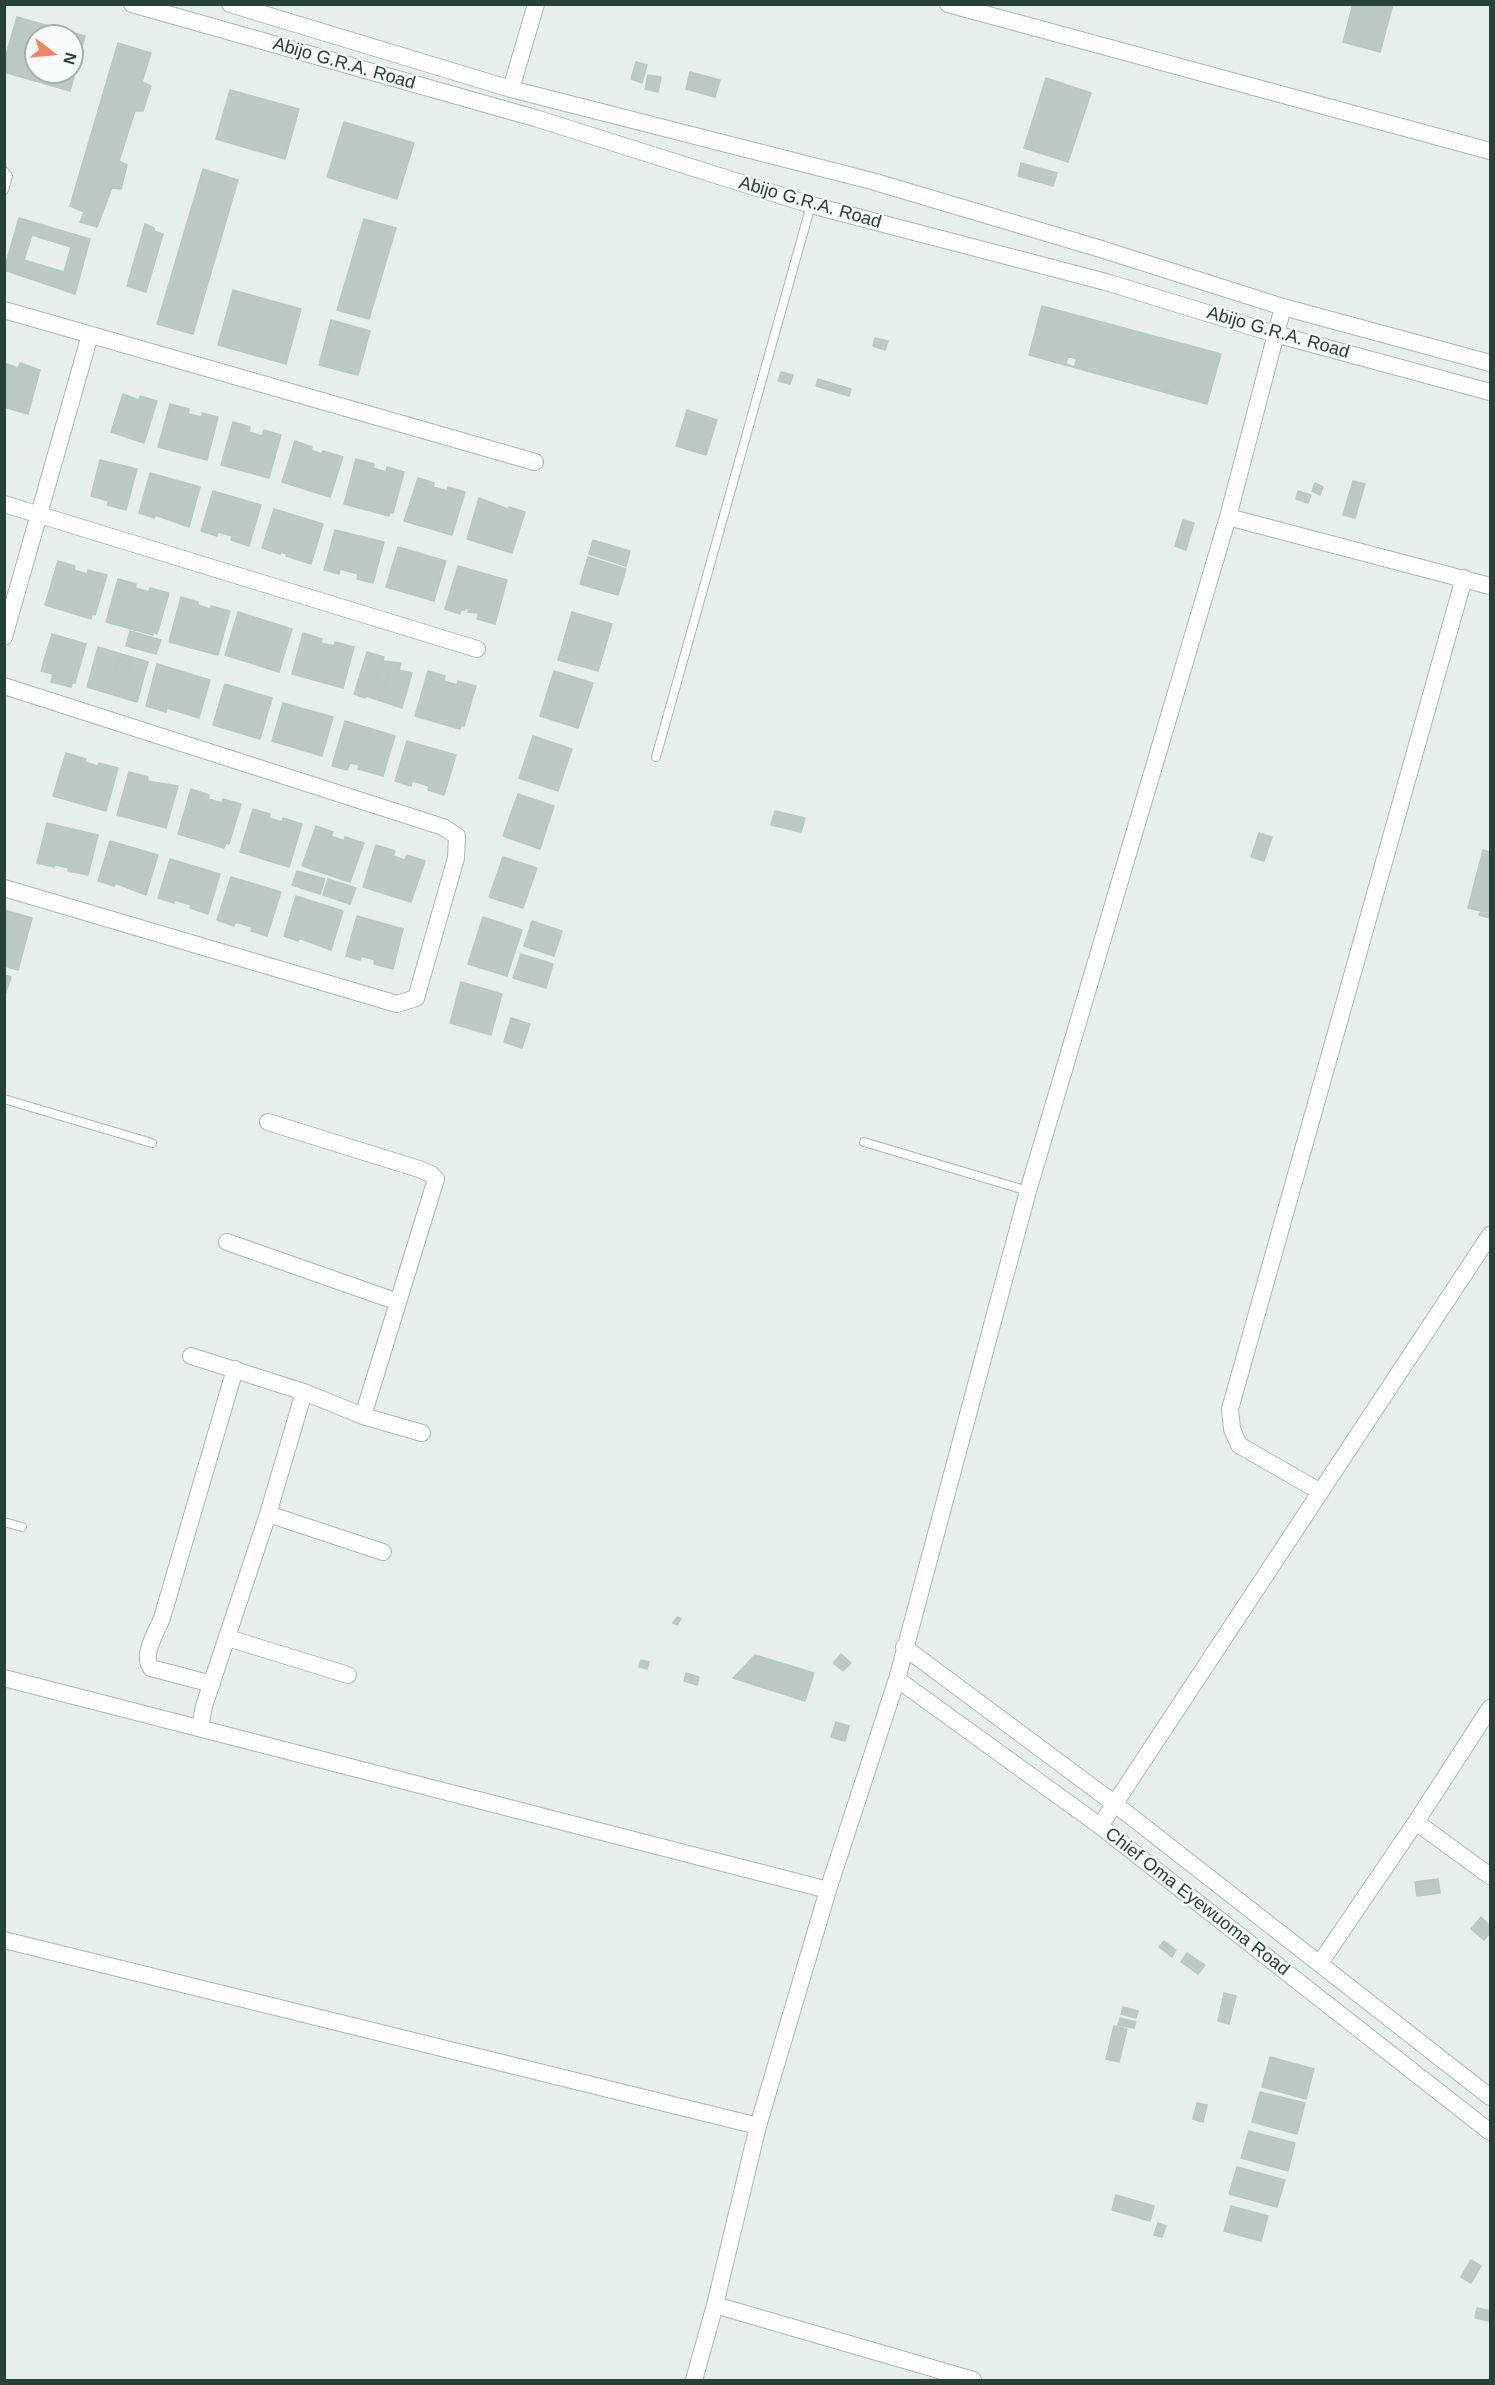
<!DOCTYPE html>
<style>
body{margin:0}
#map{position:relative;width:1495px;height:2385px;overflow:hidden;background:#e6efeb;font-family:Helvetica,sans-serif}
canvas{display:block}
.frame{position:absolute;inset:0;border:6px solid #24423a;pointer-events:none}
.north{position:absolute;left:24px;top:24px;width:60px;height:60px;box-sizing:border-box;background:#f7fbf9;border:2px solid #a3b1ad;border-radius:50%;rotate:106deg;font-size:16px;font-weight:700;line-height:24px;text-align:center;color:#24423a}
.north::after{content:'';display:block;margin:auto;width:21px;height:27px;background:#f4845f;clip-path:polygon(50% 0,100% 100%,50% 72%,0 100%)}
</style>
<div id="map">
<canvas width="1495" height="2385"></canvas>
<div class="frame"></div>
<div class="north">N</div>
</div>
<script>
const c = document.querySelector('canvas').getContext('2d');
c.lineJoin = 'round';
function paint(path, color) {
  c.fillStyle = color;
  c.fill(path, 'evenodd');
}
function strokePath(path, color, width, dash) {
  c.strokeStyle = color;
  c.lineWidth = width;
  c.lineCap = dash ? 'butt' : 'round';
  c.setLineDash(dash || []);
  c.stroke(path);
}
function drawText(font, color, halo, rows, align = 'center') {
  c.font = font + ' Helvetica,sans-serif';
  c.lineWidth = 4.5;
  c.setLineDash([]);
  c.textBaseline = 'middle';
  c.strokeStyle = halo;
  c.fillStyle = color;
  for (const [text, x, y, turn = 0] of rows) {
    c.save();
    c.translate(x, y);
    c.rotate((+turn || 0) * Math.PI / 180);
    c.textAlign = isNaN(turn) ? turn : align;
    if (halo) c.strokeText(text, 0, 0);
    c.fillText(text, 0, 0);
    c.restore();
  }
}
const building = new Path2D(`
 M1353,4H1393L1380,52L1343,42Z
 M17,17L85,36L70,91L4,72V62ZM36,36H72V72H36Z
 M118,43L151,53L142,82L151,86L143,111H135L119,161L127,165L121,189L112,188L97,227L80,222L84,212L70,206Z
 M636,62L647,65L642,83L631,79Z
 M690,72L720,80L715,97L686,89Z
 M648,75L661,77L658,92L645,89Z
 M1046,78L1091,93L1068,162L1024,148Z
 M230,90L299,109L285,159L216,139Z
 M344,122L414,143L397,199L327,177Z
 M1021,163L1057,173L1053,186L1018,176Z
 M203,169L238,180L193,334L157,324Z
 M19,218L90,239L75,294L4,270ZM32,235L71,247L64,272L24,260Z
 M364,219L396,228L369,319L337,310Z
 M145,224L154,228V231L163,234L146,292L127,286Z
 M233,290L301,309L286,364L218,345Z
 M1042,306L1221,354L1207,404L1029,355ZM1167,383L1175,385L1173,392L1165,390Z
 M331,320L370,331L358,375L319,365Z
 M875,338L888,341L885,350L873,346Z
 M1068,356L1077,359L1074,367L1066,364Z
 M4,363L18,368L20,363L40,370L28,414L4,407Z
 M781,372L793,375L790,384L778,381Z
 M818,379L851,389L849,396L816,386Z
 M1167,383L1175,385L1173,392L1165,390Z
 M123,394L139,400L140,396L157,401L144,443L111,432Z
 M170,404L189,409L188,414L202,417V413L218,417L207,460L158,447Z
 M687,410L717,420L706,455L676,446Z
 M233,422L250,427L249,432L262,436L264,430L281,435L269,478L221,465Z
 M295,441L312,447L311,450L322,454L323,451L343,457L330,497L282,482Z
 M356,459L374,464L373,468L386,472L387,467L404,472L393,513L390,512L389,516L344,504Z
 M100,460L137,469L126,510L107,505L109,501L91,496Z
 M150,473L200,487L189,527L155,515L154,518L139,513Z
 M418,478L434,483L433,487L447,491L448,487L465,492L452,535L404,521Z
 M1353,481L1365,484L1355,518L1343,515Z
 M1315,483L1323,487L1320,495L1312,491Z
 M213,491L261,505L249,546L231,540L232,536L218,532L217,536L201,531Z
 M1298,491L1311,495L1308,503L1296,499Z
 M479,498L508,509L509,507L525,512L512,553L467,539Z
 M274,509L323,524L311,564L286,556L287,554L281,552L280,554L262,548Z
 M1183,520L1194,523L1186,550L1175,546Z
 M335,530L384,542L373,583L357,579L358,574L340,569L339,574L324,570Z
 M593,540L630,551L626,566L589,554Z
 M398,547L446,561L434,601L386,587Z
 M588,557L626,569L618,595L580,584Z
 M58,561L75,566L74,570L87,574L88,570L107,575L95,615L92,614L91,619L45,605Z
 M458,566L507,580L495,624L477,619L479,613L468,612L469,609L465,608V610H461L460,614L445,609Z
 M118,579L136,584L135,588L149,592L150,588L169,593L157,634L153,632V635L106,622Z
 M181,597L198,602V605L210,609L211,606L230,611L218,655L169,642Z
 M238,612L292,629L279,672L225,655Z
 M572,612L612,624L598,671L558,660Z
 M130,631L161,640L156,654L126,646Z
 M303,633L322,639L321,643L334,646L335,642L354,647L343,688L292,674Z
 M52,634L86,644L75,683H72L71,687L51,682L53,674L41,671Z
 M98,647L148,662L137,702L87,687ZM119,659L130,663L128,672L116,668Z
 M367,652L384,657L383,661L401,663L399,670L412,673L402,708L366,696L365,698L354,694ZM380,671L389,674L386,683L377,680Z
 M119,659L130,663L128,672L116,668Z
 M157,664L210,680L199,718L167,708L166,712L146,706Z
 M380,671L389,674L386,683L377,680Z
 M428,671L445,676L444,681L457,685L458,681L476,686L464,726L461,725L460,729L415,716Z
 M554,671L593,683L578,728L540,716Z
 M225,684L272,698L260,739L213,725Z
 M283,703L333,717L322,756L272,741Z
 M345,721L395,736L383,776L358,769L359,765L350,763L347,770L332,766Z
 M533,736L572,749L558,791L519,778Z
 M407,741L456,755L444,795L428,790L429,786L412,781L411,786L395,781Z
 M66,753L86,759L85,762L98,766L99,763L118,768L106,811L53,796Z
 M129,772L148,777L147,781L178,786L166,828L117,815Z
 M191,789L209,795L208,799L222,803L223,799L241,804L229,844L226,843L224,848L178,834Z
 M518,794L554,806L540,849L503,836Z
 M253,809L270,814L269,818L282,822L283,818L302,824L289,867L240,852Z
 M775,811L805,818L801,832L771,825Z
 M47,823L98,835L88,875L68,871L69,868L55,865L54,867L37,863Z
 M316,826L333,832L331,836L344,841L345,837L364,843L350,882L302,866Z
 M1259,833L1272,837L1264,861L1251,857Z
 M110,841L158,855L146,895L115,883L114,886L98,881Z
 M376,845L395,851L393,856L405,860L407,855L425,861L411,902L363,887Z
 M1483,850L1490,852V918L1479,915L1481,911L1468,908Z
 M503,857L537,868L523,908L489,897Z
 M170,859L220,874L208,914L190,908L191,905L175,900L174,903L158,898Z
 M297,871L325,879L320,894L292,885Z
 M231,877L281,892L267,936L251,931L252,927L236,922L234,926L217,920Z
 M328,879L356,888L350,904L323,895Z
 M296,896L343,911L331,950L299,938L298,941L284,936Z
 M4,910L32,918L18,970L4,966Z
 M357,916L403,929L393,969L374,964L375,960L361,956L360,960L346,956Z
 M483,917L522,930L507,976L468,964Z
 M532,921L562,931L554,956L524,946Z
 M521,954L553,964L546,988L513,978Z
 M4,975L11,977L5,995H4Z
 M461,982L502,994L491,1035L450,1023Z
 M511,1018L530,1024L522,1048L504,1042Z
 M677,1617L681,1619L677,1625L673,1623Z
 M841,1654L851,1663L843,1671L833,1663Z
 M755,1655L814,1673L805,1701L733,1678Z
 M641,1660L649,1662L647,1669L639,1667Z
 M686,1673L699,1677L697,1685L684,1681Z
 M836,1722L849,1726L845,1741L831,1737Z
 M1438,1879L1440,1893L1417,1896L1415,1882Z
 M1481,1917L1490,1926V1933L1484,1940L1471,1929Z
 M1164,1941L1176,1950L1172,1957L1159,1947Z
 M1187,1953L1205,1965L1198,1974L1181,1962Z
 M1224,1993L1236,1996L1229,2024L1218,2021Z
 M1123,2007L1138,2011L1136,2018L1121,2014Z
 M1120,2018L1136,2022L1134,2028L1118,2025Z
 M1114,2026L1127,2029L1119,2062L1106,2059Z
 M1270,2057L1314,2069L1306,2099L1262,2087Z
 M1260,2092L1305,2103L1297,2134L1252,2122Z
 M1197,2103L1207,2105L1203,2122L1193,2119Z
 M1249,2131L1295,2143L1288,2171L1241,2158Z
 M1237,2167L1285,2180L1277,2207L1229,2194Z
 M1116,2195L1154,2206L1150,2221L1112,2210Z
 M1231,2206L1268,2216L1261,2241L1224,2231Z
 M1158,2223L1166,2226L1162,2237L1154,2235Z
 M1471,2260L1481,2266L1471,2283L1461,2277Z
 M1477,2308L1490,2311L1489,2321L1475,2318Z`);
const service = new Path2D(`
 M4,171L8,176L4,190
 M656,757L811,205
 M4,1099L152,1143
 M864,1142L1028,1191
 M4,1522L22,1527`);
const minor = new Path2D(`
 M132,4L535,118L811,205L1106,282L1275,334L1490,392
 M230,4L511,89L872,181L1101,249L1283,307L1490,363
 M948,4L1490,151
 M511,89L536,4
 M4,310L535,462
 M4,504L477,649
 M1228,517L1490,586
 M4,637L90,335
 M4,686L443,827L457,836L456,858L416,998L397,1004L4,888
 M268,1122L419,1169L431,1174L436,1179L363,1416
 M227,1242L398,1302
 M191,1356L304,1392
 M1319,1491L1239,1445L1232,1429L1230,1409L1464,578
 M268,1514L383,1552
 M228,1638L348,1675
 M904,1647L1115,1804L1490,2097
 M4,1678L828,1890
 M897,1679L1100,1826L1490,2132
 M212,1684L151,1668C141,1655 157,1631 162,1618L235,1369
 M200,1727L204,1706L268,1514L304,1392L363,1416L422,1433
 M1416,1822L1490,1876
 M1100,1826L1490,1235
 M4,1940L758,2126
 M1320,1963L1416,1822L1490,1708
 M715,2305L973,2380
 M694,2380L715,2305L758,2126L828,1890L897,1679L1028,1191L1228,517L1283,307`);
const streetNames = [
 ["Abijo G.R.A. Road",344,64,16],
 ["Abijo G.R.A. Road",810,203,16],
 ["Abijo G.R.A. Road",1278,333,16],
 ["Chief Oma Eyewuoma Road",1197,1902,38]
];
paint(building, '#bbcac4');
strokePath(building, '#b8c9c2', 1.5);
strokePath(service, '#a8b8b2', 10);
strokePath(minor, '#a8b8b2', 18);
strokePath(service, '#fff', 8);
strokePath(minor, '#fff', 16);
drawText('18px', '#24423a', '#f7fbf9', streetNames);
</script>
